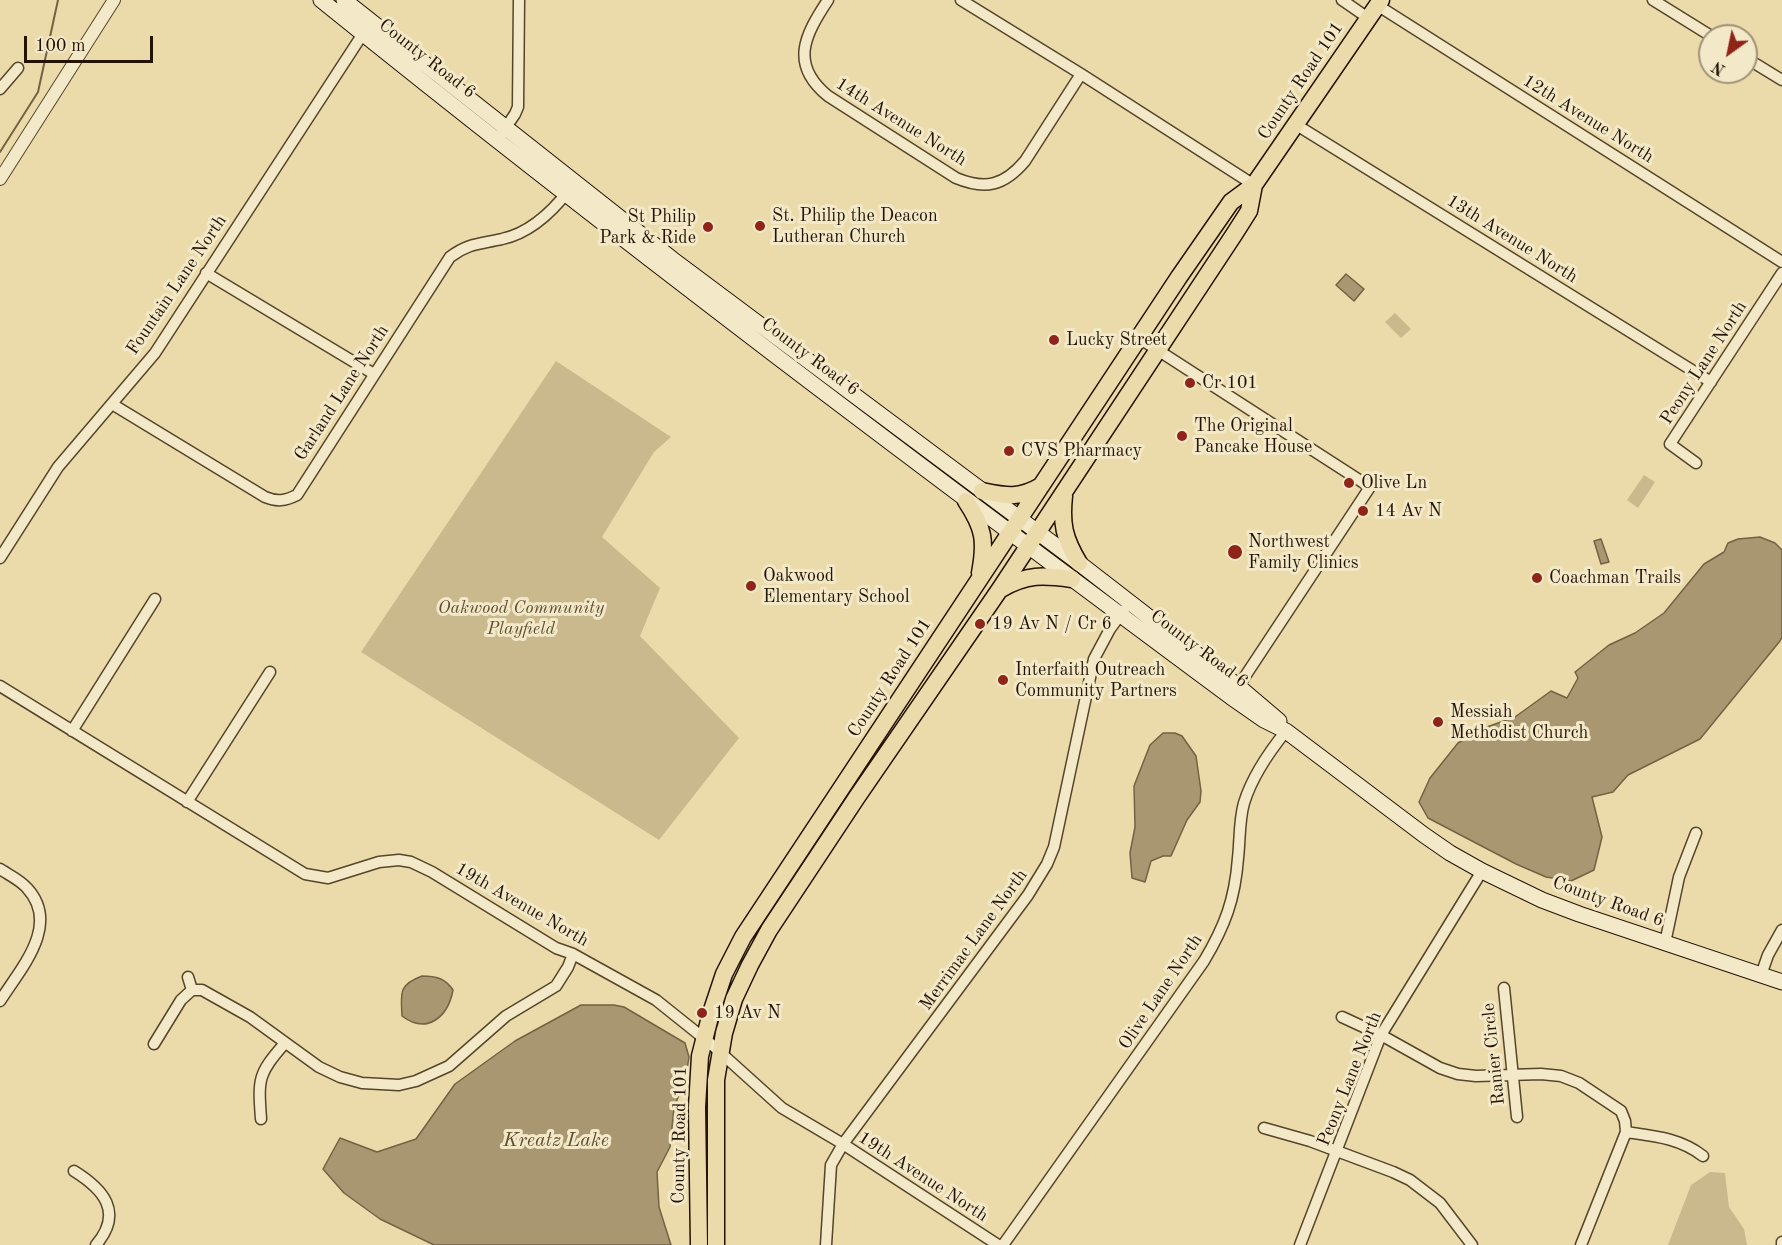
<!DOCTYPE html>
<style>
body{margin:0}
#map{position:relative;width:1782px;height:1245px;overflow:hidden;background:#ecdbaa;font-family:"Old Standard TT",serif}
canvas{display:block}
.north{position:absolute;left:1698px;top:24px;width:60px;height:60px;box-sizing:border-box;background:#f3e8c8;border:2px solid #a09378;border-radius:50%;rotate:213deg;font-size:16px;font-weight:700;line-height:24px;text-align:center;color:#231300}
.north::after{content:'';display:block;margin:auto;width:21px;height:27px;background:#8f2418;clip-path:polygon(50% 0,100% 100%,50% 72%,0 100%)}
.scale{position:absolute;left:24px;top:36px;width:129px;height:27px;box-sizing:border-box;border:3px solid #231300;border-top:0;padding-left:8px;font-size:18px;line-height:21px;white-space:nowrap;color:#231300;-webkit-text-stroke:4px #f3e8c8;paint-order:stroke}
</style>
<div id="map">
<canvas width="1782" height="1245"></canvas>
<div class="north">N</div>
<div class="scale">100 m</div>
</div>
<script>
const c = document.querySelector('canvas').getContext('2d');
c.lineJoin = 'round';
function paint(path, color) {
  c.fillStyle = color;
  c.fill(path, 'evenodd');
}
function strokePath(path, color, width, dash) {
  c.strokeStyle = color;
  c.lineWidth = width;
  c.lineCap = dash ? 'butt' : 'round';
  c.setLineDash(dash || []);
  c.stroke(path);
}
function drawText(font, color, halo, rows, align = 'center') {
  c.font = font + ' "Old Standard TT",serif';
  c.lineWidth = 6;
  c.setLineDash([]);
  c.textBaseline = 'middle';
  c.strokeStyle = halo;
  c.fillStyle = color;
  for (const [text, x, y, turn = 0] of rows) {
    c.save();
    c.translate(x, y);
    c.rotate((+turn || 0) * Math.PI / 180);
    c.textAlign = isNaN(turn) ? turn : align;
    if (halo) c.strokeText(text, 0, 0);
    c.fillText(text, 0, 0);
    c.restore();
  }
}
const green = new Path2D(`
 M1395,313L1411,329L1401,338L1385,322Z
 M556,361L671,437L654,452L602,537L660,588L640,636L739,738L659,840L361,652Z
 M1644,475L1655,482L1638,508L1627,500Z
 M1710,1172L1725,1173L1729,1207L1744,1229L1747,1245H1668L1691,1185Z`);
const water = new Path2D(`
 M1346,274L1364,289L1354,301L1336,285Z
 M1760,537L1775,543L1782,550V637L1780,641L1700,739L1628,775L1613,792L1592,797L1602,837L1594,870L1571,881L1546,877L1516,864L1428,818L1419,802L1430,778L1458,743L1484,728L1515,717L1551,691L1567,698L1578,678L1575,672L1609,645L1635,633L1664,613L1704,564L1724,552L1728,543L1738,539Z
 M1601,539L1609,562L1601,564L1594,541Z
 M1163,733H1175L1182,736L1196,756L1201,791L1200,802L1187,820L1171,856H1163L1151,861L1145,882L1132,878L1130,853L1135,827L1134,786L1150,745Z
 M422,976C436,976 445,978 453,990C448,1017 427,1035 402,1016C401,993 398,985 422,976Z
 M581,1005H614L624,1007L685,1043L689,1057L686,1076L674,1108L670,1147L657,1172L659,1207L671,1245H434L380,1219L344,1193L323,1169L340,1138L377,1152L416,1139L455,1084L515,1041Z`);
const stream = new Path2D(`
 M0,152L38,92L58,0`);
const minor = new Path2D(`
 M828,0C805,35 789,64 828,96L956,178C985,190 1004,186 1025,161L1081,74
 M961,0L1081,74L1254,185
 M1342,0L1368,18
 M1653,0L1711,36
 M1377,5L1782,262
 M1746,58L1782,80
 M0,89L18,68
 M1295,124L1711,382
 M502,133L515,114L518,107L519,0
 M206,273L374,374
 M1139,338L1370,487L1234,693
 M112,404L265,497C277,502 285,501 297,495L450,257C468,243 481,244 502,239C530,233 552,212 569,190
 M1696,463L1670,444L1782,273
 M0,558L58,467L155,353L366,29
 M0,686L305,874L328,878L379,862L399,860L411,862L432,872L556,948L573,954L656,1000L711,1044L782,1108L843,1144L998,1245
 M72,731L155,599
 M187,802L270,672
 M0,869C9,875 20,880 27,888C61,925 21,968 0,1001
 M1665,943L1679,877L1696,833
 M1761,975L1768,955L1782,930
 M188,977L192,990
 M1504,988L1517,1117
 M1342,1017L1381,1035L1440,1068L1458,1074L1476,1076L1541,1074L1561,1076L1579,1083L1621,1111L1625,1121L1626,1132L1581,1245
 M154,1044L181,1000L192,990H202L250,1017L319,1067L340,1077L362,1083L399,1085L416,1081L449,1066L506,1016L556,986L568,967L573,954
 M261,1119C258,1078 258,1074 285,1043
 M1264,1128L1310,1141L1393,1172L1410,1180L1440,1203L1472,1245
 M1626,1132C1654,1136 1680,1138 1703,1156
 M74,1171C103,1189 124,1212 96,1245
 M826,1245L831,1165L843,1144L1028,895L1047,864L1054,847L1094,659L1110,629L1124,610
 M1003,1245L1204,961C1225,926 1235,899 1238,858C1240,841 1239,820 1244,803C1252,777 1269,752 1286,731
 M1300,1245L1381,1035L1482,871
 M1782,1245V1242`);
const tertiary = new Path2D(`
 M0,179L114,0`);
const secondary = new Path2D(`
 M321,0C618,240 924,469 1231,697L1264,720L1286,731L1424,835L1450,853L1482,871L1542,900L1579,914L1782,982
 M344,0L672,259L1079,563L1239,687L1279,721`);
const primary = new Path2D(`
 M982,491C1006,496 1019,499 1041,486
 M1064,496C1061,524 1064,538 1079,563
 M966,501C984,528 986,541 980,573
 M1001,589C1027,574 1043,575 1072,579
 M699,1245L697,1107L700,1056L711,1013L724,974L743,937L1179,277L1231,202L1254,185L1381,0
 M716,1245V1080L724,1033L734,999L750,965L769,930L857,797L1000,589L1235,233L1249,211L1254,185`);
const markers = [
 [760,226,6,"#8f2418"],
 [708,227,6,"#8f2418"],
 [1054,340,6,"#8f2418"],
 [1190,383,6,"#8f2418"],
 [1182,436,6,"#8f2418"],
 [1009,451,6,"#8f2418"],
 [1349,483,6,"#8f2418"],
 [1363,511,6,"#8f2418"],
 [1235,552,8,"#8f2418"],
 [1537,578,6,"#8f2418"],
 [751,586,6,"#8f2418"],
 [980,624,6,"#8f2418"],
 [1003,680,6,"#8f2418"],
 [1438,722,6,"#8f2418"],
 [702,1013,6,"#8f2418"]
];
const streetNames = [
 ["County Road 6",427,59,38],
 ["County Road 101",1301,81,-56],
 ["12th Avenue North",1588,119,32],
 ["14th Avenue North",901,122,32],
 ["13th Avenue North",1512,239,32],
 ["Fountain Lane North",177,285,-56],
 ["County Road 6",810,357,37],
 ["Peony Lane North",1704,363,-57],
 ["Garland Lane North",342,393,-57],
 ["County Road 6",1199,649,37],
 ["County Road 101",890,678,-57],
 ["County Road 6",1608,902,20],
 ["19th Avenue North",522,905,30],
 ["Merrimac Lane North",974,940,-54],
 ["Olive Lane North",1161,992,-56],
 ["Ranier Circle",1494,1054,-96],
 ["Peony Lane North",1350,1079,-68],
 ["County Road 101",680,1135,-89],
 ["19th Avenue North",923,1177,33]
];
const poiNames = [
 ["St. Philip the Deacon",772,216],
 ["Lutheran Church",772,237],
 ["St Philip",696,217,"right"],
 ["Park & Ride",696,238,"right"],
 ["Lucky Street",1066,340],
 ["Cr 101",1202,383],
 ["The Original",1194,426],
 ["Pancake House",1194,447],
 ["CVS Pharmacy",1021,451],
 ["Olive Ln",1361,483],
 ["14 Av N",1375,511],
 ["Northwest",1248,542],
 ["Family Clinics",1248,563],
 ["Oakwood",763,576],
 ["Elementary School",763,597],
 ["Coachman Trails",1549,578],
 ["19 Av N / Cr 6",992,624],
 ["Interfaith Outreach",1015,670],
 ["Community Partners",1015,691],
 ["Messiah",1450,712],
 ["Methodist Church",1450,733],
 ["19 Av N",714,1013]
];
const parkNames = [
 ["Oakwood Community",521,608],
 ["Playfield",521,629]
];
const waterNames = [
 ["Kreatz Lake",556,1141]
];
paint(green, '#cab98d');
paint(water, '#a89770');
strokePath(water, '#736243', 1.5);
strokePath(stream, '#736243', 2);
strokePath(minor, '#55452a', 13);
strokePath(tertiary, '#55452a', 14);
strokePath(secondary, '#231300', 17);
strokePath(primary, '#231300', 19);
strokePath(minor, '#f3e8c8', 10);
strokePath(tertiary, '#f3e8c8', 12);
strokePath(secondary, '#f3e8c8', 15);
strokePath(primary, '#ecdbaa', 16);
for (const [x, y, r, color] of markers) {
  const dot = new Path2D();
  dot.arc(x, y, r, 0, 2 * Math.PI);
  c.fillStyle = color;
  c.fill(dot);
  strokePath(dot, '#f3e8c8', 2);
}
drawText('18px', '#231300', '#f3e8c8', streetNames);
drawText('18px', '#231300', '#f3e8c8', poiNames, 'left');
drawText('italic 18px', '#5d4d31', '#f3e8c8', parkNames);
drawText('italic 20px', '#5f4e32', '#f3e8c8', waterNames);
</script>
